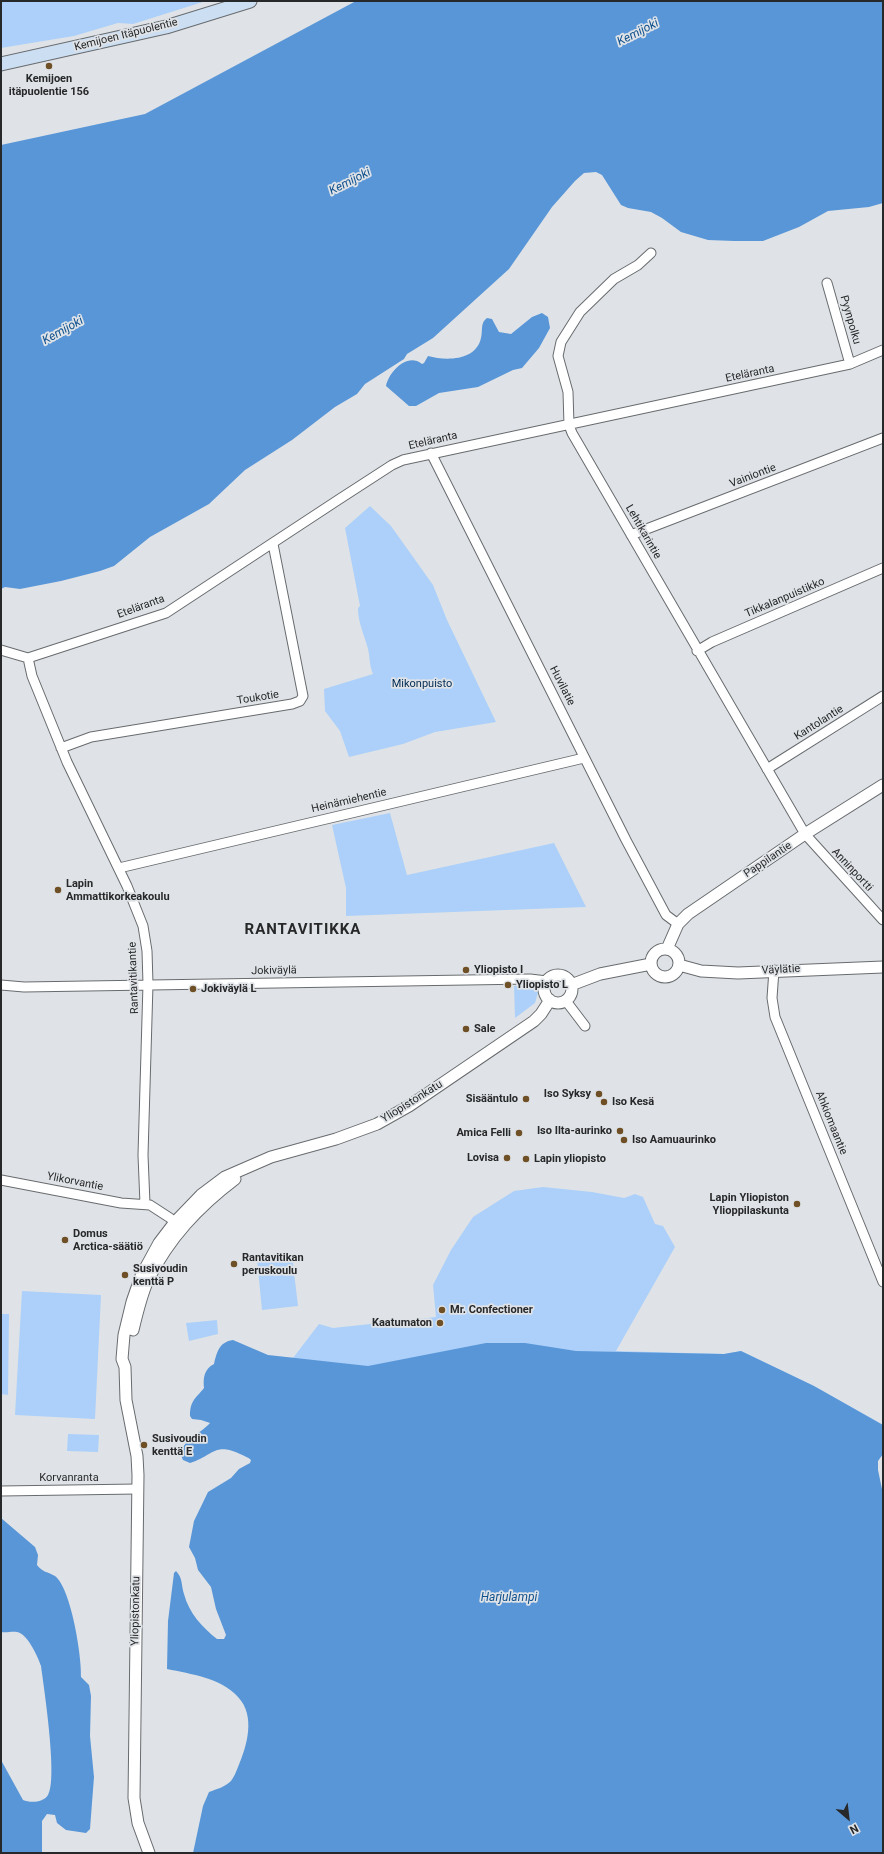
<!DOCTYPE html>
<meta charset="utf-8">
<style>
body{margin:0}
#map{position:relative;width:884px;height:1854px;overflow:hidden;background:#dfe3e7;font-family:Roboto,sans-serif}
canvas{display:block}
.frame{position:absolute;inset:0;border:2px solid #272829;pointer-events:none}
.north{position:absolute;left:828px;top:1798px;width:40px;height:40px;-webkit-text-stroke:3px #dfe3e7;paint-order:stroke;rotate:152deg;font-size:11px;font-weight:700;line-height:16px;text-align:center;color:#272829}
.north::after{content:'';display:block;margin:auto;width:14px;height:18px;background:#272829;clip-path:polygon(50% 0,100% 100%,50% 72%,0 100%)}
</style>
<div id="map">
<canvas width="884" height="1854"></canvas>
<div class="frame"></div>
<div class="north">N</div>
</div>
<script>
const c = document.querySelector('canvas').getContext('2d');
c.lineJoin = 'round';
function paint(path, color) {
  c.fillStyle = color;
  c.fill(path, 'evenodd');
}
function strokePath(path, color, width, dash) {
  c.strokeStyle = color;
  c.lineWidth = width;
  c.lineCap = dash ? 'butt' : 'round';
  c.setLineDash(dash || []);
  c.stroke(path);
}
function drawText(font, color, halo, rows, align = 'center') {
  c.font = font + ' Roboto,sans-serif';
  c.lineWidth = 3.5;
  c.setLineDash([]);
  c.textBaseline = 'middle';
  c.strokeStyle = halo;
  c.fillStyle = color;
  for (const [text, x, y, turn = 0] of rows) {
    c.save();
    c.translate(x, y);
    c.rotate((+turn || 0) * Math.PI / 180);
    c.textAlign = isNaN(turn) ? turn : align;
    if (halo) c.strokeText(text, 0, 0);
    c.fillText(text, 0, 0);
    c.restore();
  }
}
const green = new Path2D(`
 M1,1H206L133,24L118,23L74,36L1,48Z
 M370,506L391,526L433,585L447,620L496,722L435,732L403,744L349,757L340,731L325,711L324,689L373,674C369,665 370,657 368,649C364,634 358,623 358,608L360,606L345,528Z
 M390,813L407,875L554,843L586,907L346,916V888L332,825Z
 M514,986H534L539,989L535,1003L515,1018Z
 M543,1187L592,1192L624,1198L635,1194L643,1197L655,1224L663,1226L675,1247L616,1351L724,1354L741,1351L814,1386L883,1425L745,1421L268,1355L293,1358L319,1324L333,1328L436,1317L433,1285L451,1250L473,1217L514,1191Z
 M292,1255L298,1306L262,1310L257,1259Z
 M22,1291L101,1295L95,1419L15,1415Z
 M1,1314H9L8,1395L1,1394Z
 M217,1320L218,1334L189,1341L186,1323Z
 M68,1434L99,1435L98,1452L67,1451Z`);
const water = new Path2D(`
 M356,1H883V203L869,207L828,211L799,227L763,241H734L708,240L681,232L662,218L651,212L628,208L621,205L602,175L596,172L584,173L575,181L552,207L509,269L433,338L407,354L404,359L365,384L357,394L335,407L292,440L245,470L209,504L150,537L114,566L100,571L61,581L20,589L5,587L1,589V145L145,114Z
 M542,313L548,317L550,328L539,348L522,368L513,370L478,387L439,393L416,406H409L386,386C389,372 407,352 422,364L424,363L428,356C446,361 476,361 481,338C483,330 480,323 487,318L492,319L499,332L511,334L532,317Z
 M233,1340L268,1355L368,1366L486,1343H525L576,1351L724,1354L741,1351L814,1386L883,1425V1454L878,1461V1470L883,1494V1853H193L203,1806L209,1792C217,1789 225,1787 231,1781C234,1777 236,1772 238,1767C247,1746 256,1716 238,1697C221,1678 191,1674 167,1669L168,1621L174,1573L176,1571C183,1578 181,1585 184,1594C189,1613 202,1627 217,1639H224L226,1635L216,1609L211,1587L198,1570L195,1558L189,1547L194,1521L208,1492L231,1478L239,1469L250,1463L251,1460C248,1457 244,1456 240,1454C214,1442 213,1456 190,1463L183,1460L180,1453C186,1438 200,1434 210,1423L201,1420L192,1419L190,1416C190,1401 195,1399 204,1388C203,1378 204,1369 214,1364C217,1352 219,1342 233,1340Z
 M1,1518L35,1547L38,1555L37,1565C42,1572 48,1572 55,1576C71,1588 82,1657 81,1677L89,1685L91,1696L90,1736L94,1777L90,1829L86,1833L66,1830L57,1823L55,1815L47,1814L42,1821V1853H1V1760L23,1800C30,1803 43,1803 48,1795C58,1780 44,1688 41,1666C38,1657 27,1633 17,1632C12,1631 7,1633 1,1632Z`);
const minor = new Path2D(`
 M651,253L638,265L614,279L580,312L561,342L558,356L568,392L569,425L572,433L805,834L883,920
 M827,283L850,364
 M431,453L626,840L666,915L678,924
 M631,535L883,438
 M1,650L28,658
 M697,651L712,642L883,568
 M28,658L166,613L338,500L392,465L403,460L850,364L883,350
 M28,658L32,676L67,762L127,886L143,926L147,951L148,984L143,1155L145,1204
 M61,748L91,737L292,704L300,701L303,696L273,544
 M767,769L883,696
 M119,868L584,758
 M774,970L772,998L775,1017L883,1282
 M1,985L24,987L530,979L547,981
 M566,1001L585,1026
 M1,1180L121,1203L150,1205L170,1218L180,1227
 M1,1491L137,1489`);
const tertiary = new Path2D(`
 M667,949L678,924L688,914L805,834L883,785
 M651 963a14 14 0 1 1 28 0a14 14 0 1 1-28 0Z
 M679,965L701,971L738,973L883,967
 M544 989a14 14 0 1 1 28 0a14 14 0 1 1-28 0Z
 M571,985L600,974L651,964
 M133,1330C137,1313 141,1296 148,1280C169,1238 198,1207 235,1179
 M149,1853L138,1823L134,1798L138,1475L137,1456L126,1400L125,1367L122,1359L124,1335L132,1302L141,1276L159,1243L175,1222L201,1195L225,1177L271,1157L336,1139L377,1124L409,1106L534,1021L541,1014L550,1000`);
const secondary = new Path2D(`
 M1,64L166,27L250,1`);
const markers = [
 [49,66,4,"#6f4f25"],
 [58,890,4,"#6f4f25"],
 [466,970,4,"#6f4f25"],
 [508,985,4,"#6f4f25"],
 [193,989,4,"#6f4f25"],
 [466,1029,4,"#6f4f25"],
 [599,1094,4,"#6f4f25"],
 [526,1099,4,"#6f4f25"],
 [604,1102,4,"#6f4f25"],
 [620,1131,4,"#6f4f25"],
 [519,1133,4,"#6f4f25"],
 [624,1140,4,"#6f4f25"],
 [507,1158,4,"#6f4f25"],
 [526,1159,4,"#6f4f25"],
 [797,1204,4,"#6f4f25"],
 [65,1240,4,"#6f4f25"],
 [234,1264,4,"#6f4f25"],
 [125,1275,4,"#6f4f25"],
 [442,1310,4,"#6f4f25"],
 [440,1323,4,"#6f4f25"],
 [144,1445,4,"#6f4f25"]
];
const streetNames = [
 ["Kemijoen Itäpuolentie",126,35,-14],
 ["Pyynpolku",850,320,74],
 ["Eteläranta",750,374,-12],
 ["Eteläranta",433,441,-13],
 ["Vainiontie",753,476,-21],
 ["Lehtikarintie",643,532,60],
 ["Tikkalanpuistikko",785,598,-23],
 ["Eteläranta",141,607,-20],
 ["Huvilatie",562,686,63],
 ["Toukotie",258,698,-9],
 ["Kantolantie",819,723,-32],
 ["Heinämiehentie",349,801,-13],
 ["Pappilantie",768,860,-34],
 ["Anninportti",852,870,47],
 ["Väylätie",781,970,-3],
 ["Jokiväylä",274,971,-1],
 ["Rantavitikantie",134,978,-92],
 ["Yliopistonkatu",412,1102,-32],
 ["Ahkiomaantie",831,1123,68],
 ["Ylikorvantie",75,1182,11],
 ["Korvanranta",69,1478],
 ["Yliopistonkatu",136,1611,-89]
];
const poiNames = [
 ["Kemijoen",49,79,"center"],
 ["itäpuolentie 156",49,92,"center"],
 ["Lapin",66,884],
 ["Ammattikorkeakoulu",66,897],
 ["Yliopisto I",474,970],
 ["Yliopisto L",516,985],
 ["Jokiväylä L",201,989],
 ["Sale",474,1029],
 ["Iso Syksy",591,1094,"right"],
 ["Sisääntulo",518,1099,"right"],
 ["Iso Kesä",612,1102],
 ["Iso Ilta-aurinko",612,1131,"right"],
 ["Amica Felli",511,1133,"right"],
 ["Iso Aamuaurinko",632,1140],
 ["Lovisa",499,1158,"right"],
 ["Lapin yliopisto",534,1159],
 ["Lapin Yliopiston",789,1198,"right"],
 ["Ylioppilaskunta",789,1211,"right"],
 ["Domus",73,1234],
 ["Arctica-säätiö",73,1247],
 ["Rantavitikan",242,1258],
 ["peruskoulu",242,1271],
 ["Susivoudin",133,1269],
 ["kenttä P",133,1282],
 ["Mr. Confectioner",450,1310],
 ["Kaatumaton",432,1323,"right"],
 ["Susivoudin",152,1439],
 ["kenttä E",152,1452]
];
const parkNames = [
 ["Mikonpuisto",422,684]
];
const waterNames = [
 ["Kemijoki",638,33,-27],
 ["Kemijoki",350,182,-27],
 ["Kemijoki",63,331,-29],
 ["Harjulampi",509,1598]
];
const districtNames = [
 ["RANTAVITIKKA",303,930]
];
paint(green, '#acd0f9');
paint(water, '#5996d7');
strokePath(minor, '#686b6e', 11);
strokePath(tertiary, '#686b6e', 13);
strokePath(secondary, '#686b6e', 15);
strokePath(minor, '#fff', 9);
strokePath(tertiary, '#fff', 11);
strokePath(secondary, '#ccdef2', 13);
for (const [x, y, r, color] of markers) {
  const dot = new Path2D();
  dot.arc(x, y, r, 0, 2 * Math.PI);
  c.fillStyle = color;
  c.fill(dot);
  strokePath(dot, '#dfe3e7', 1.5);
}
drawText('11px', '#272829', '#dfe3e7', streetNames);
drawText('bold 11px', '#272829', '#dfe3e7', poiNames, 'left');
drawText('11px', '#002a53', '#dfe3e7', parkNames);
drawText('italic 12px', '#0f508d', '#dfe3e7', waterNames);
c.letterSpacing = '1px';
drawText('bold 15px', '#272829', '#dfe3e7', districtNames);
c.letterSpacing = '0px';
</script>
